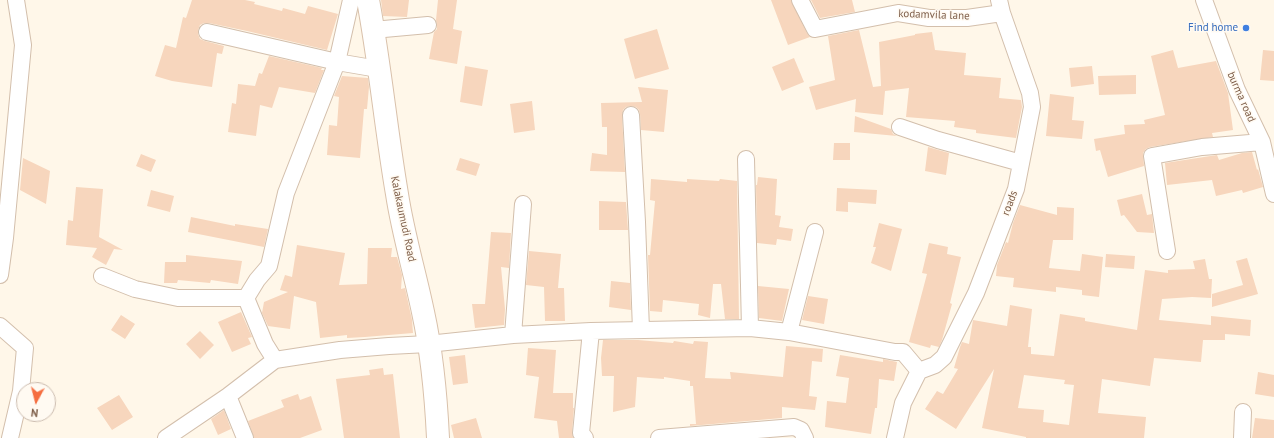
<!DOCTYPE html>
<style>
body{margin:0}
#map{position:relative;width:1274px;height:438px;overflow:hidden;background:#fff7e9;font-family:"PT Sans",sans-serif}
canvas{display:block}
.north{position:absolute;left:16px;top:382px;width:40px;height:40px;box-sizing:border-box;background:#fffaf2;border:1px solid #cbbbae;border-radius:50%;rotate:187deg;font-size:11px;font-weight:700;line-height:16px;text-align:center;color:#7d5d48}
.north::after{content:'';display:block;margin:auto;width:14px;height:18px;background:#f56e41;clip-path:polygon(50% 0,100% 100%,50% 72%,0 100%)}
</style>
<div id="map">
<canvas width="1274" height="438"></canvas>
<div class="north">N</div>
</div>
<script>
const c = document.querySelector('canvas').getContext('2d');
c.lineJoin = 'round';
function paint(path, color) {
  c.fillStyle = color;
  c.fill(path, 'evenodd');
}
function strokePath(path, color, width, dash) {
  c.strokeStyle = color;
  c.lineWidth = width;
  c.lineCap = dash ? 'butt' : 'round';
  c.setLineDash(dash || []);
  c.stroke(path);
}
function drawText(font, color, halo, rows, align = 'center') {
  c.font = font + ' "PT Sans",sans-serif';
  c.lineWidth = 3;
  c.setLineDash([]);
  c.textBaseline = 'middle';
  c.strokeStyle = halo;
  c.fillStyle = color;
  for (const [text, x, y, turn = 0] of rows) {
    c.save();
    c.translate(x, y);
    c.rotate((+turn || 0) * Math.PI / 180);
    c.textAlign = isNaN(turn) ? turn : align;
    if (halo) c.strokeText(text, 0, 0);
    c.fillText(text, 0, 0);
    c.restore();
  }
}
const building = new Path2D(`
 M192,0H245L255,2L254,4L282,11L283,8L305,14L308,6L338,14L327,50L247,31L209,23H204L200,25L198,30V34L200,39L205,41L224,46L222,54L217,53L212,87L172,81L155,76L165,45L176,48L183,17L186,18Z
 M381,0H409L407,17L383,16Z
 M438,0H457L453,29L462,31L457,64L429,59L434,32L437,29V25L436,20Z
 M771,0H791L807,33L810,37L788,45Z
 M811,0H852L855,12L820,18Z
 M657,29L669,69L635,79L624,39Z
 M859,30L873,87L881,86L879,42L915,35V34L932,32L935,50L966,53L964,75L1001,78L999,98L1021,100L1022,107L1016,138L976,133V130L954,127L955,121L906,117L909,88L885,91L883,115L855,112L856,99L816,110L809,87L835,80L828,36Z
 M1173,50L1178,68L1216,61L1228,93L1233,130L1212,133L1213,137L1150,147L1146,149L1143,153L1144,166L1108,177L1100,150L1096,151L1094,139L1125,134L1124,125L1145,124L1144,120L1165,115L1151,56Z
 M1263,50L1274,51V81L1260,80Z
 M269,56L322,68L321,70H324L315,93L279,87L272,108L260,105L256,136L228,132L232,103L236,104L238,84L255,86L259,73L262,74Z
 M794,58L804,82L782,91L772,67Z
 M465,66L488,70L482,106L460,102Z
 M1092,66L1094,84L1071,87L1069,68Z
 M1136,75V94L1099,95L1098,76Z
 M342,76L368,78L369,87L367,109H364L360,158L327,155L329,125L337,126L339,97L334,96Z
 M638,87L668,90L664,132L641,130L640,114L639,110L636,107L631,106L626,107L623,110L622,116L625,172L590,171L592,153L607,155V127H602L601,103L642,102Z
 M1050,94L1074,97L1072,120L1084,121L1082,139L1046,136Z
 M532,101L535,130L514,133L510,104Z
 M855,116L891,129L893,134L897,136L854,132Z
 M834,143H850V160H833Z
 M928,147L949,153L946,175L925,171Z
 M1252,152L1257,170L1258,169L1263,187L1243,193L1242,190L1216,196L1212,180L1167,185L1165,163L1217,155L1219,160L1242,153Z
 M141,154L156,160L151,172L136,166Z
 M23,158L50,171L46,204L20,190Z
 M460,158L480,164L476,176L456,170Z
 M758,177L777,179L775,215L781,216L779,227L793,229L791,241L777,239L776,245L757,243L756,185H757Z
 M651,179L687,182V179L719,181L720,179L737,181L739,319H725L721,284H713L710,318L698,315L699,304L663,300L662,312L650,311L648,256V255H650L655,201L650,200Z
 M76,187L103,189L99,237L123,250L114,249L106,265L92,257L97,248L66,245L68,220L73,221Z
 M837,188L877,190L876,204L848,202V212L836,211Z
 M151,190L174,196L170,212L147,206Z
 M1142,194L1147,215L1152,214L1154,233L1137,232L1124,215L1121,216L1117,200Z
 M599,201L626,202L628,230H599Z
 M1020,205L1057,215V207L1074,208L1073,240H1053L1049,268L1080,271L1082,254L1103,257L1099,297L1082,295V290L1056,287V292L1013,287L1014,278L996,276L997,265L1006,242L1008,243L1013,223Z
 M191,217L235,226V224L268,229L264,247L188,232Z
 M879,223L902,229L891,271L871,263L876,247H873Z
 M491,232L511,233L509,268L501,267L505,309L504,325L475,328L472,304H485Z
 M929,243L948,247L947,254L961,257L950,303L952,304L942,340L939,347L931,345L930,348L909,342L927,274L922,273Z
 M297,245L345,253L339,285L367,284L368,248H392L391,257H397L402,275L401,289L405,288L412,320L413,333L365,337L347,338V335L320,338L316,302L294,296L290,329L268,326L262,313L264,302L288,292L280,290L285,275L292,277Z
 M529,251L561,254L558,288H564L565,321H545L544,287L526,285Z
 M1106,254L1135,256L1134,269L1105,267Z
 M186,255L242,261L238,284L211,280L210,283L178,280L177,283H164L165,262H186Z
 M1247,258L1258,294L1212,307V294L1243,285L1236,261Z
 M1205,259L1209,279H1212L1211,298L1192,297L1162,299L1159,320L1211,325V316L1251,320L1250,336L1225,334V340H1203L1201,362L1154,358L1150,386L1102,379L1098,413L1146,417L1144,438H1026V437L982,428L994,369L956,429L925,409L937,391L943,394L958,369L954,368L960,347L962,342L969,344L973,320L1007,326L1010,305L1032,309L1028,347H1031V354L1054,356L1060,314L1085,318V321L1137,330L1145,270L1168,273V270L1195,269L1193,261ZM1024,375L1065,380L1064,384L1074,385L1069,425L1043,422L1044,410L1018,408Z
 M611,281L630,283L631,310L609,307Z
 M758,286L789,289L782,321L759,318Z
 M808,296L828,299L824,324L802,320Z
 M241,312L252,337L248,338L251,344L232,352L218,322Z
 M121,315L135,324L125,339L111,330Z
 M200,331L214,345L200,359L186,344Z
 M603,340H638L673,343L674,341L693,344L694,341L708,342L705,378L731,379L730,372L783,377L786,346L823,349L822,362L812,361L809,396L817,397L815,410L782,407V418L690,426V424H696L693,386H690V381L664,377V379L637,377L635,407L613,412L614,376H602L601,358Z
 M528,348L556,350L553,393H573V408H574L572,432L573,438H559L557,421L534,418L539,377L526,375Z
 M465,355L468,383L453,385L449,357Z
 M840,355L883,362V359L897,362L894,381L879,379L877,408H875L871,434L825,427L827,401L846,403L849,378L836,376Z
 M383,368L384,375L393,374L400,438H344L336,379L370,375L369,370Z
 M1258,372L1274,375V397L1255,394Z
 M298,394L300,400L311,396L322,430L300,438H254L248,421L284,407L281,400Z
 M119,395L133,417L112,430L97,408Z
 M224,410L231,429L218,435L211,419Z
 M476,418L482,438H454L451,425Z
 M1255,418L1274,420V438H1252Z`);
const street = new Path2D(`
 M800,0L815,29L898,13L929,18H967L1002,13L999,0
 M1204,0L1237,90L1262,142L1274,194
 M373,30L428,25
 M207,32L337,62L378,69
 M631,115L637,222L641,330
 M900,127L938,140L1021,163
 M746,159L750,328
 M1167,251L1152,156L1202,147L1262,142
 M0,275L5,238L23,45L16,0
 M102,276L135,289L178,298H246L257,280L269,266L286,193L337,62L351,0
 M246,298L265,344L275,360
 M0,326L25,348L21,391L10,438
 M789,332L815,232
 M513,335L523,204
 M919,371L935,365L944,357L976,293L1016,189L1032,107L1030,93L1002,13
 M228,396L245,438
 M166,438L228,396L275,360L340,350L389,346L428,344L513,335L591,331L750,328L789,332L895,352H903L919,371L903,403L895,438
 M585,438L581,433L591,331
 M659,438L794,427L801,430L805,438
 M1242,438L1243,412`);
const secondary = new Path2D(`
 M368,0C380,64 386,130 397,194C403,234 415,273 423,312C432,353 436,396 438,438`);
const markers = [
 [1246,28,4,"#3f7fe0"]
];
const streetNames = [
 ["kodamvila lane",934,15,2],
 ["burma road",1241,97,66],
 ["roads",1010,203,-70],
 ["Kalakaumudi Road",403,219,78]
];
const shopNames = [
 ["Find home",1238,28]
];
paint(building, '#f7d6bd');
strokePath(street, '#d3bfac', 18);
strokePath(secondary, '#d9c1ab', 24);
strokePath(street, '#fff', 16);
strokePath(secondary, '#fff', 22);
for (const [x, y, r, color] of markers) {
  const dot = new Path2D();
  dot.arc(x, y, r, 0, 2 * Math.PI);
  c.fillStyle = color;
  c.fill(dot);
  strokePath(dot, '#fffaf2', 1.5);
}
drawText('11px', '#7d5d48', '#fffaf2', streetNames);
drawText('11px', '#366cbe', '#fffaf2', shopNames, 'right');
</script>
